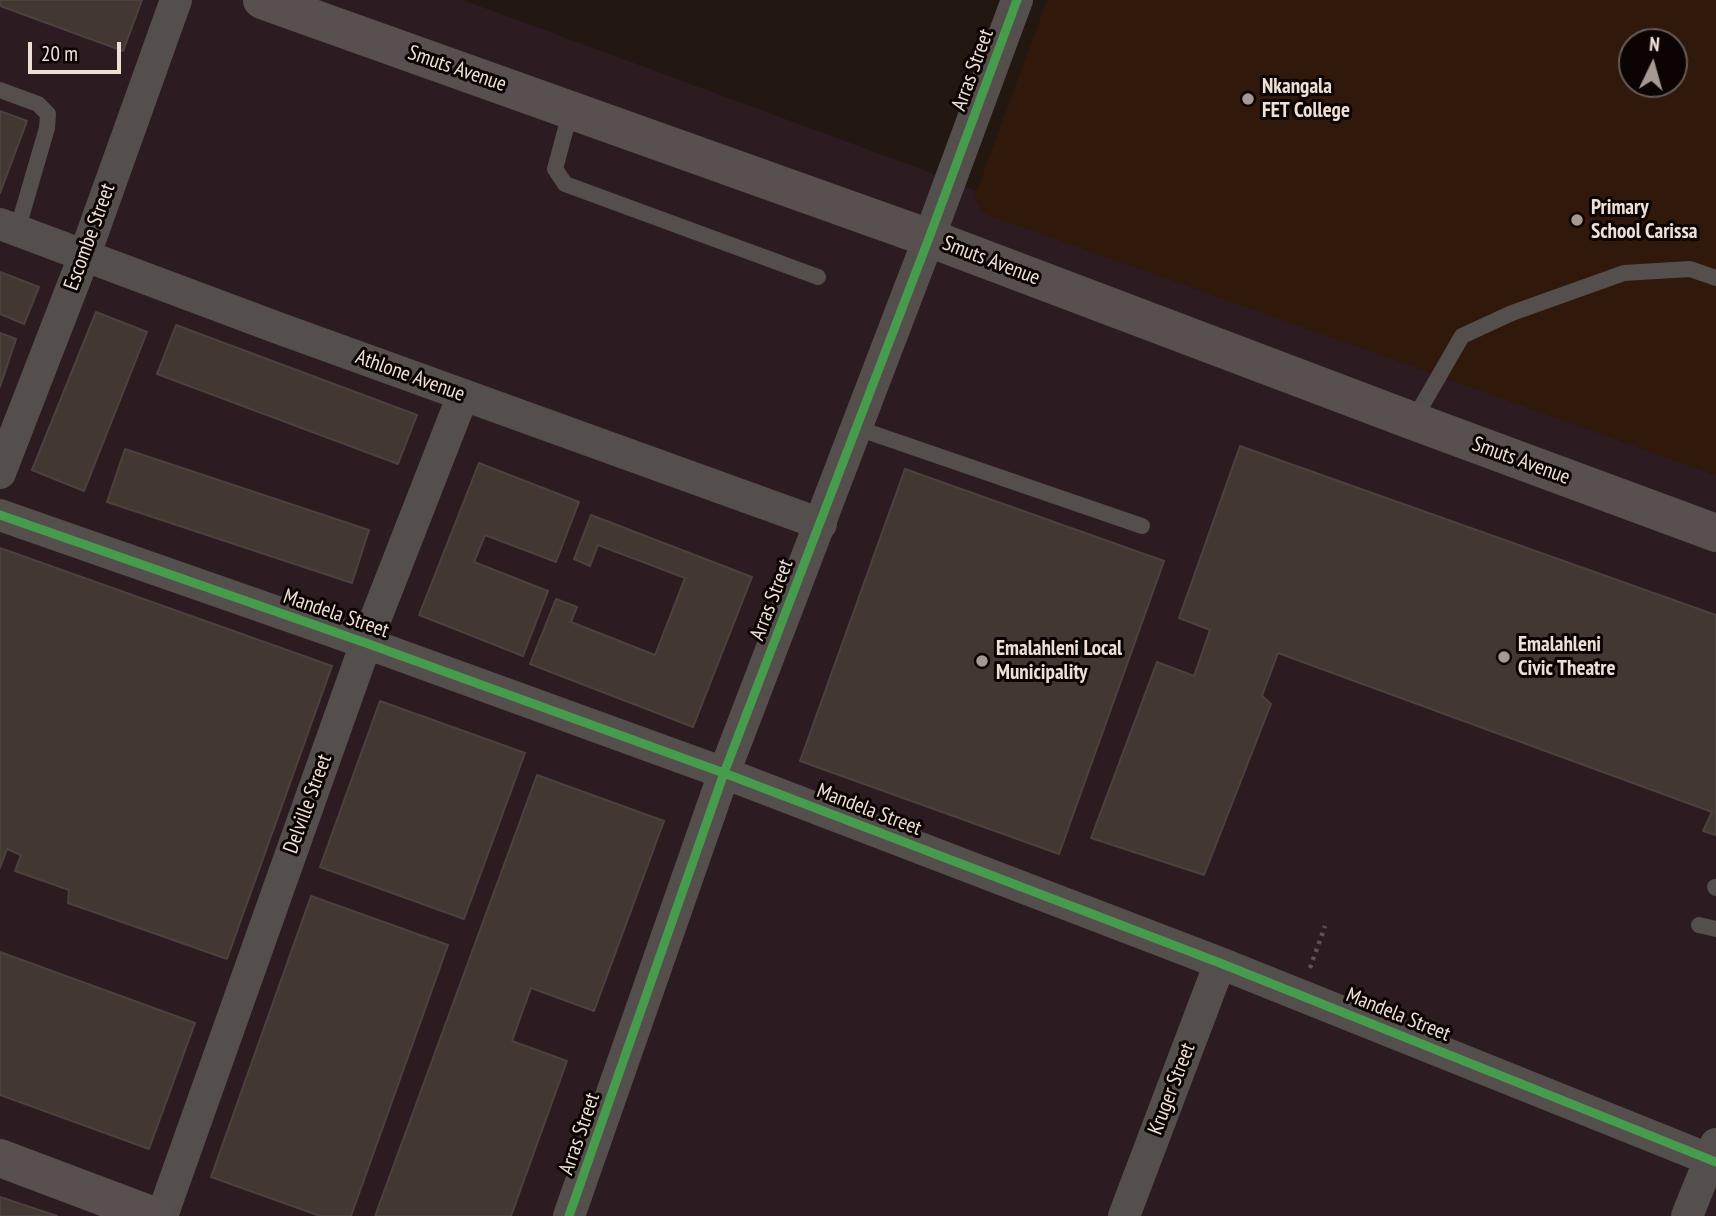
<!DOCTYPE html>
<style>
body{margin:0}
#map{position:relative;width:1716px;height:1216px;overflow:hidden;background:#221711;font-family:"PT Sans Narrow",sans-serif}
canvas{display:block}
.north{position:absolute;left:1618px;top:28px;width:70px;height:70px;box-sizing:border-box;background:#0b0402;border:2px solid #665c57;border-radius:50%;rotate:5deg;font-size:19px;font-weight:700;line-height:28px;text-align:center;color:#eedfd7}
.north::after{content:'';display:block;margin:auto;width:24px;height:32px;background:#a79992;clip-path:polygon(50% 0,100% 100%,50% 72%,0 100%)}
.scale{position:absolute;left:28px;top:42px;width:93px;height:32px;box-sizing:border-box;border:4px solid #eedfd7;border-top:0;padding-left:9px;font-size:21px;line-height:24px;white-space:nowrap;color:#eedfd7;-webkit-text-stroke:5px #0b0402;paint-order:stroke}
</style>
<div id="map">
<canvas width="1716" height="1216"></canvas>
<div class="north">N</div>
<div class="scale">20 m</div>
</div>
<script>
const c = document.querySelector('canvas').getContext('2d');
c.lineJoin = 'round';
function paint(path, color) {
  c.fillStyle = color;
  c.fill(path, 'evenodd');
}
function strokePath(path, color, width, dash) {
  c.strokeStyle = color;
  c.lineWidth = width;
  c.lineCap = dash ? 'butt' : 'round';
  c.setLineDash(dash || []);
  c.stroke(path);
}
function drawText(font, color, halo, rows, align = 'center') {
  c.font = font + ' "PT Sans Narrow",sans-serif';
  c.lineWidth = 6;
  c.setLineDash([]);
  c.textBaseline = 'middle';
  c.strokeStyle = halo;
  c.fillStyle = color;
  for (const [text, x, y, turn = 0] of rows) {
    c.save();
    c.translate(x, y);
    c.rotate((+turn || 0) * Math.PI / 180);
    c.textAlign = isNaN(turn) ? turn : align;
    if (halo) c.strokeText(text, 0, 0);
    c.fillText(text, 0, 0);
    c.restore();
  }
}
const commercial = new Path2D(`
 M0,0H463L921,169L1387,356L1716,475V1216H0Z`);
const built = new Path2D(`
 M1047,0H1716V475L983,213L974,198ZM1632,42H1674V84H1632Z`);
const building = new Path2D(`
 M0,0H142L123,51L0,6Z
 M0,111L27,121L0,193Z
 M0,272L39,287L24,324L0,314Z
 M96,312L147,332L84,491L32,470Z
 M176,325L417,415L398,464L157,374Z
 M0,333L16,339L0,387Z
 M1240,446L1716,615V835L1703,831L1712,812L1278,653L1262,696L1271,704L1204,875L1091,838L1157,662L1194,676L1210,630L1179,618Z
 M125,449L369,530L352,583L107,502Z
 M479,463L579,502L556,562L485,535L474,562L548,591L523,656L419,615Z
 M905,469L1164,561L1059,854L800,761Z
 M591,515L752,577L693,727L530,664L556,599L577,607L571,622L655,655L685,578L598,545L590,566L574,559Z
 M0,548L332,666L227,959L68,903L69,890L15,871L21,855L7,849L0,868Z
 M380,701L525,753L464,919L320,867Z
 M537,775L664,821L594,1011L531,988L512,1041L567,1061L511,1216H375Z
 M311,896L448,945L351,1216H320L211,1177Z
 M0,952L195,1023L149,1149L0,1095Z
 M0,1197L57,1216H0Z`);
const path = new Path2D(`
 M1310,968L1325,926`);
const lane = new Path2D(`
 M0,90L38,104L48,114L47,128L17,231
 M571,109L555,169L565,184L818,277
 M1413,421L1462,336L1512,313L1624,273L1690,269L1716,278
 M857,428L1142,526
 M1715,887L1716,888
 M1699,925L1716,929`);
const street = new Path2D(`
 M0,224L278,328L821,524
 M0,473L85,254L176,0
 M0,515L366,643L724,773L1220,963L1716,1162
 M162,1216L366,643L463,395
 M569,1216L724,773L929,238L1017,0
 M1124,1216L1220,963
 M1687,1216L1716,1144`);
const secondary = new Path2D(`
 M262,0L929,238L1413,421L1716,533
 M0,1158L154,1216`);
const cycleway = new Path2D(`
 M0,515L366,643L724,773L1220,963L1716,1162
 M569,1216L724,773L929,238L1017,0`);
const markers = [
 [1248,99,7,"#a79992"],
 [1577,220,7,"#a79992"],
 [1504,657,7,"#a79992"],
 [982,661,7,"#a79992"]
];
const streetNames = [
 ["Smuts Avenue",457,69,19],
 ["Arras Street",973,70,-70],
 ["Escombe Street",90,237,-70],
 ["Smuts Avenue",991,261,21],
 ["Athlone Avenue",410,376,20],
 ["Smuts Avenue",1521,461,20],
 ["Arras Street",772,600,-69],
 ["Mandela Street",336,614,19],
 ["Delville Street",308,804,-70],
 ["Mandela Street",869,810,21],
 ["Mandela Street",1398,1015,22],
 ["Kruger Street",1172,1089,-69],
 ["Arras Street",580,1134,-71]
];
const poiNames = [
 ["Nkangala",1262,87],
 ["FET College",1262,111],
 ["Primary",1591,208],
 ["School Carissa",1591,232],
 ["Emalahleni",1518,645],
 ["Civic Theatre",1518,669],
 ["Emalahleni Local",996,649],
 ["Municipality",996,673]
];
paint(commercial, '#2c1b21');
paint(built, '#30180a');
paint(building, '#433732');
strokePath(building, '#4c423d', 2);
strokePath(path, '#5a5352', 4.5, [3.5, 5]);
strokePath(lane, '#544e4d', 16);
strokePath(street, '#544e4d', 32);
strokePath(secondary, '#584f4f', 38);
strokePath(cycleway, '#469c4c', 9);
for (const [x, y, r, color] of markers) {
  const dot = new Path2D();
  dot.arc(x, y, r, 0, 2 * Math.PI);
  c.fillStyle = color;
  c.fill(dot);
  strokePath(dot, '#0b0402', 2.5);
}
drawText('21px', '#eedfd7', '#0b0402', streetNames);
drawText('bold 21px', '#eedfd7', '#0b0402', poiNames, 'left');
</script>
